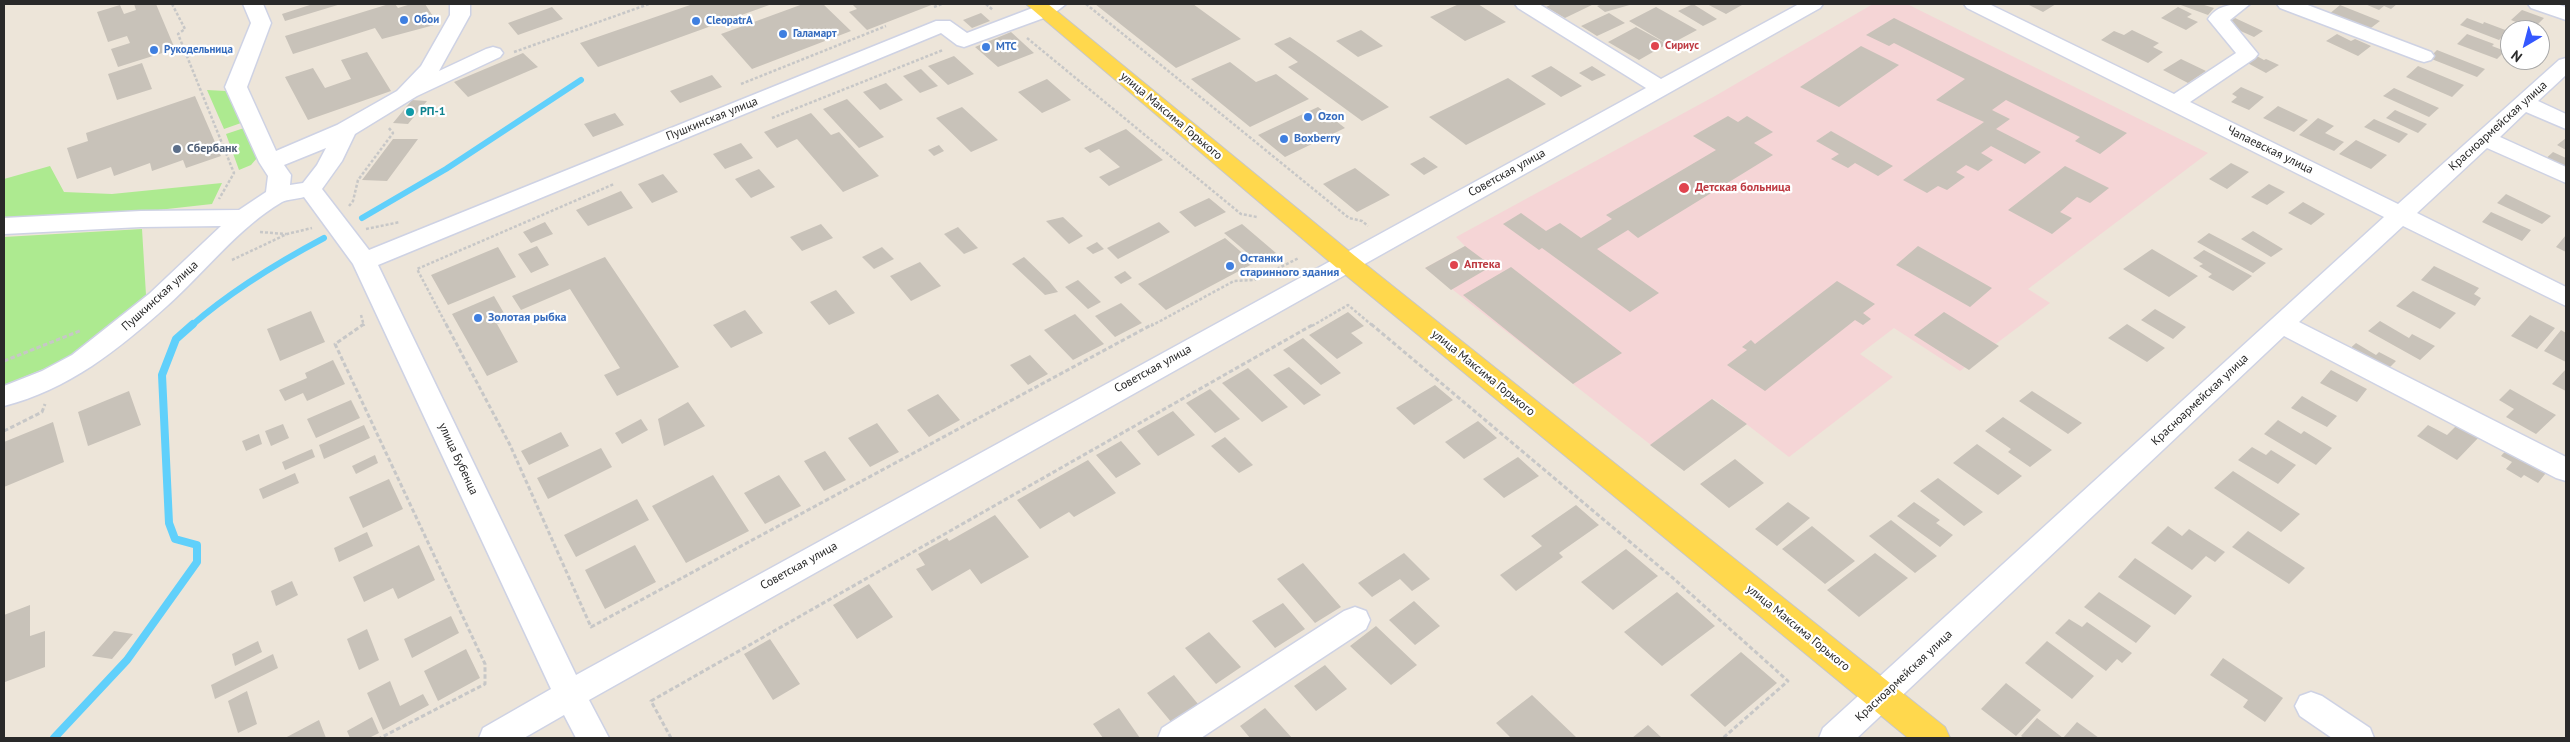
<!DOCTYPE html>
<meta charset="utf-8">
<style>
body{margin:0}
#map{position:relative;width:2570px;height:742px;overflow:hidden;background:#ede5d9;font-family:"PT Sans",sans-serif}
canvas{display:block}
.frame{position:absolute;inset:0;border:5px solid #292929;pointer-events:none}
.north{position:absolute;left:2500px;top:20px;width:50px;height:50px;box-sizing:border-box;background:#fff;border:1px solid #a9a9a9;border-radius:50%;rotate:217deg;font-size:14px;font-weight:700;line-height:20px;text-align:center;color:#292929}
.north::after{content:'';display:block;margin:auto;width:18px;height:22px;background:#3558ff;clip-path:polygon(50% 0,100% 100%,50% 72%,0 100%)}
</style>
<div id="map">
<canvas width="2570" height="742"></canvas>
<div class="frame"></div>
<div class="north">N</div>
</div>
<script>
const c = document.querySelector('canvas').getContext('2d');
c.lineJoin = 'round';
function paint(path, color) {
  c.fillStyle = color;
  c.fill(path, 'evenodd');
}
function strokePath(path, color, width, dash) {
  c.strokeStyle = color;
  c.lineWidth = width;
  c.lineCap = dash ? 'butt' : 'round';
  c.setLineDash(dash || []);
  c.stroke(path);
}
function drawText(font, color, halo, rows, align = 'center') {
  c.font = font + ' "PT Sans",sans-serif';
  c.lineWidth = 4.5;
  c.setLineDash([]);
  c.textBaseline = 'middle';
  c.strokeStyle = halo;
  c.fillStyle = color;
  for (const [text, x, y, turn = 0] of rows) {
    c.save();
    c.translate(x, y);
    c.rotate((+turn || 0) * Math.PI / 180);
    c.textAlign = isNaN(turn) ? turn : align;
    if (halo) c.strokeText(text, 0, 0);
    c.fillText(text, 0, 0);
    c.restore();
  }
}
const medical = new Path2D(`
 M1873,4H1907L2208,153L2028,289L2050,303L1960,371L1894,328L1860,354L1893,377L1789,457L1714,399L1651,445L1425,268L1465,246L1456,237L1715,96Z`);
const green = new Path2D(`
 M207,90L226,91L241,123L224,129Z
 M244,128L257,158L251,165L239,170L226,134Z
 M50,166L64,192L112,194L222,183L212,204L140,212L4,219V179Z
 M142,229L146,295L68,359L4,385V237Z`);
const streamFar1 = new Path2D(`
 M362,218L446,169L581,80
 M191,326C232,290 277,263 324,238`);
const stream = new Path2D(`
 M54,738L127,660L197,562V545L175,539L169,523L162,375L176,339L193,324`);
const building = new Path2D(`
 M134,4H156L175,49L118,67L111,49L130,43L127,36L108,42L97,12L120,5L124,14L136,10Z
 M313,4H341L285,21L282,14Z
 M389,4H395L398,8L411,4H425L438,24L382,39L375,28L293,54L285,36Z
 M693,4H772L598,67L580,43Z
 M803,4H823L851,31L752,69L721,34Z
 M852,4H934L867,30L849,12L857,9Z
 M1095,4H1193L1241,39L1176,68Z
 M1459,4H1478L1506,22L1465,41L1430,17Z
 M1552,4H1594L1565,18L1546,7Z
 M1603,4H1633L1605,12L1597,6Z
 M1693,4L1717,19L1703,26L1678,11Z
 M1707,4H1740L1742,5L1726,14Z
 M2027,4H2056L2043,12Z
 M2178,4H2201L2214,8L2208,15Z
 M2365,4H2397L2391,9L2384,6L2379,10Z
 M2340,5L2380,21L2367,31L2328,15Z
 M552,7L563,19L518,35L508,23Z
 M1656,7L1697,30L1669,45L1629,21Z
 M2178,7L2192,14L2187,17L2198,22L2186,30L2161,18Z
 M2522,10L2544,18L2533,29L2511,20Z
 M981,13L990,21L972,28L963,20Z
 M1609,13L1625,23L1597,36L1581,26Z
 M1894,18L2127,133L2100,154L2075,141L2080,137L2006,100L1992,110L2010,119L1996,129L2041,152L2025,164L1991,146L1981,153L1993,160L1978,171L1966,165L1956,172L1965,177L1947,190L1938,186L1927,193L1903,180L1984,122L1936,100L1965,79L1894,43L1889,46L1866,35Z
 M2235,18L2263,31L2254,37L2225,24Z
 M2467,18L2483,24L2484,22L2508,31L2499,40L2460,25Z
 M1636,27L1667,44L1639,60L1608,42Z
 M1361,30L1383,46L1358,57L1336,41Z
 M2132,30L2159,43L2153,47L2163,52L2148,63L2101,40L2114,31L2124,35Z
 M1011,32L1034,53L998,67L975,47Z
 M2337,34L2351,41L2355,39L2371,46L2358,56L2326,41Z
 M2467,34L2494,44L2492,46L2505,51L2497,59L2457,44Z
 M1290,37L1315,54L1389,107L1362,121L1288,67L1298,62L1274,44Z
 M1861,46L1899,65L1839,107L1800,87Z
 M2437,50L2485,69L2477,77L2429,58Z
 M367,52L391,91L308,120L285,77L313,68L325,88L351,79L341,60Z
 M523,53L538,67L468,97L454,82Z
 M2253,54L2264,60L2266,59L2279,65L2266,73L2242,60Z
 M954,56L974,74L948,85L928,66Z
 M2181,59L2206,71L2188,83L2163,70Z
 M1230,62L1256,82L1276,74L1309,99L1250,127L1191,79Z
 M142,63L152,89L117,100L108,74Z
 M1551,66L1582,86L1561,97L1531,76Z
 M1592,66L1606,75L1592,81L1579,73Z
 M2418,66L2464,85L2452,97L2406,77Z
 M921,69L938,86L920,93L903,76Z
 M712,75L722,87L680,103L670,91Z
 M1508,78L1546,104L1466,145L1429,117Z
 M1047,79L1071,100L1042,113L1018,92Z
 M886,83L903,100L880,110L863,92Z
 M2241,87L2264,97L2249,110L2231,102L2237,97L2232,94Z
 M2394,88L2439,108L2429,117L2383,96Z
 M195,96L221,156L186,168L183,160L152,171L150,163L114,176L111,167L77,179L67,148L88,141L86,133Z
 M847,99L884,137L859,148L823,109Z
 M412,100L427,101L408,124L393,123Z
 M2278,106L2308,120L2294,132L2263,118Z
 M962,107L998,140L971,152L936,118Z
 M1318,107L1345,128L1285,157L1258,135Z
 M2395,110L2427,124L2418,133L2386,118Z
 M615,113L624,125L593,137L584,124Z
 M811,113L831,135L839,132L879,176L843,192L797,139L777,148L764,132Z
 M1728,116L1738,122L1747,116L1773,132L1754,143L1773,155L1638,238L1628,230L1597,249L1659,293L1630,312L1542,248L1539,250L1503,224L1521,213L1546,231L1560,223L1581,238L1612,219L1606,215L1716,150L1693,136Z
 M2318,118L2334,126L2325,133L2344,142L2334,151L2299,135Z
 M2374,119L2408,134L2399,143L2364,127Z
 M1126,129L1163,160L1109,186L1099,177L1120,167L1099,149L1090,153L1084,148Z
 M1831,131L1893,166L1878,176L1855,163L1848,168L1831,159L1839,154L1816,141Z
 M2566,138V150L2557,145Z
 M393,139H418L387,181L362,180Z
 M2356,140L2387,155L2371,169L2339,154Z
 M741,143L753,158L725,169L713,154Z
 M939,145L944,151L934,156L928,150Z
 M2553,152L2566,158V174L2541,163Z
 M1424,157L1438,167L1424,175L1410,164Z
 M2231,163L2249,172L2227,189L2209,179Z
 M2065,166L2109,188L2090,203L2077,197L2060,212L2072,218L2052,234L2008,210Z
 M1355,168L1390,195L1357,212L1323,184Z
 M759,169L775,187L751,198L735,179Z
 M663,174L678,192L652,203L638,184Z
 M2269,184L2285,192L2267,205L2251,197Z
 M621,191L633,208L588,226L576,210Z
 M2506,194L2551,216L2542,224L2497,203Z
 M1209,198L1226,212L1195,227L1179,212Z
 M2303,202L2325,214L2311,225L2288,213Z
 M2491,212L2531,230L2522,241L2482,222Z
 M1063,217L1083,236L1069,244L1046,221Z
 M545,222L553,234L531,243L523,232Z
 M1159,222L1170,232L1118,259L1107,248Z
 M821,224L833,238L802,251L790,237Z
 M1242,224L1276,253L1258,262L1224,233Z
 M958,227L978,248L964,254L944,234Z
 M2253,231L2283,249L2271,257L2241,239Z
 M2209,233L2266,263L2253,273L2197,242Z
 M2566,235V252L2556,247Z
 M1225,238L1254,263L1166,310L1138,284Z
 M1097,242L1104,249L1093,254L1086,248Z
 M537,246L549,265L531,273L518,254Z
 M1465,246L1492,266L1451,290L1425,268Z
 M1918,246L1992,288L1970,307L1896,265Z
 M498,247L516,277L448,305L431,275Z
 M882,247L894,259L874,269L862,257Z
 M2152,249L2198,276L2169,297L2123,269Z
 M2204,250L2252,276L2233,291L2208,277L2212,274L2199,266L2203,264L2193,258Z
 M605,257L679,367L617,396L604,375L620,368L570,289L521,310L512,296Z
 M1024,257L1049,281L1058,292L1045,295L1012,264Z
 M920,262L941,286L911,301L890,276Z
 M2434,266L2479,288L2474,294L2481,298L2475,306L2421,280Z
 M1511,267L1622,353L1573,384L1463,295Z
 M1125,271L1132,278L1121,284L1114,277Z
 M1078,280L1101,302L1088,309L1065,287Z
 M1837,281L1875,304L1863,313L1871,319L1863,325L1855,320L1765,391L1727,365L1747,350L1742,347L1751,340L1755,344Z
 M836,290L855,313L829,325L810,302Z
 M2413,291L2456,313L2440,329L2396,306Z
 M494,296L508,320L497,324L518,362L487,376L452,314Z
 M1121,303L1142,323L1115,337L1095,316Z
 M2155,309L2186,327L2173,339L2141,320Z
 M745,310L763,333L731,348L713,325Z
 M311,311L325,342L280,361L267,329Z
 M1348,312L1364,326L1351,333L1363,343L1337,359L1309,335Z
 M1944,312L1999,346L1969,370L1914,335Z
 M1075,314L1104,344L1073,360L1044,330Z
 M2530,315L2555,328L2537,349L2511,336Z
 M2380,321L2409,338L2412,334L2435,346L2420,360L2368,331Z
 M2127,324L2165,348L2147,362L2108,338Z
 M2561,330L2566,333V362L2544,351Z
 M1303,338L1341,373L1321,385L1283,350Z
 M2356,343L2376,355L2379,352L2396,361L2383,374L2345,353Z
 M1030,355L1048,374L1028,385L1010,365Z
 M333,360L345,384L307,401L303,393L285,401L279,390L307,378L305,373Z
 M1289,367L1321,395L1304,405L1273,375Z
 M1248,368L1288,407L1262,422L1222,383Z
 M2566,369V391L2552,384Z
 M2331,370L2367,389L2357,402L2320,383Z
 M1435,385L1453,400L1414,425L1396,408Z
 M1210,389L1240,419L1215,433L1186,403Z
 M2510,389L2556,415L2536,434L2506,417L2514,409L2499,400Z
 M129,391L141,425L88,446L78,412Z
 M2032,391L2082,423L2068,434L2019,401Z
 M938,394L960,420L929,437L907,410Z
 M2302,396L2337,416L2327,427L2291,408Z
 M1712,399L1747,424L1684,471L1650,445Z
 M351,400L360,418L316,438L307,419Z
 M688,402L705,426L664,446L658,419Z
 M1173,411L1195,435L1158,456L1137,431Z
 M2003,417L2052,450L2030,467L2008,452L2011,449L1985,431Z
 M641,419L648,430L622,444L615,433Z
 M2278,420L2301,434L2304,431L2332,448L2316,465L2264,434Z
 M1478,421L1497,438L1464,459L1445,442Z
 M53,422L64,462L4,487V442Z
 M877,423L899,452L870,467L848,438Z
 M2459,423L2481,435L2457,460L2417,436L2428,425L2447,435Z
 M283,424L289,438L271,446L265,431Z
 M364,425L370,438L324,459L319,445Z
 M561,432L569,446L529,465L521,451Z
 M259,434L262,444L246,451L242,441Z
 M1225,437L1253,465L1239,473L1211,446Z
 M1121,441L1141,464L1116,478L1096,455Z
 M1977,444L2022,476L1998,495L1953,463Z
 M2252,447L2266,455L2271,450L2296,465L2278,484L2238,460Z
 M2509,447L2549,469L2538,483L2524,475L2521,478L2506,469L2512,462L2501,456Z
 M601,448L612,467L548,499L537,478Z
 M312,449L315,457L285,470L282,462Z
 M825,451L846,480L824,491L804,461Z
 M375,455L378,463L356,474L352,466Z
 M1518,457L1539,476L1504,498L1483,479Z
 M1735,459L1764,483L1729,508L1700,484Z
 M1088,460L1116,493L1074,517L1069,512L1040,529L1017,500Z
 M2233,471L2300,514L2281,532L2214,488Z
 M295,473L299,483L263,499L259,489Z
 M713,475L749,531L686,563L652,506Z
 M779,475L801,506L765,524L744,493Z
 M1938,478L1983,512L1964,526L1920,491Z
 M389,479L403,509L363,528L349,497Z
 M637,499L649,520L576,557L564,535Z
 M1788,502L1810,518L1777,546L1755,529Z
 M1914,502L1940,520L1936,523L1953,535L1940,547L1897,516Z
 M1576,505L1599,525L1559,553L1563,557L1516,591L1500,575L1542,546L1531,536Z
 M995,515L1029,557L981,584L970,569L932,591L916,569L925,565L918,554L947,538L949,541Z
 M1891,520L1937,556L1915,573L1869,536Z
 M1812,526L1855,561L1825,584L1782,549Z
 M2168,526L2182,536L2189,529L2225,552L2215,562L2206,556L2192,570L2151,543Z
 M2248,531L2305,568L2289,584L2232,547Z
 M367,532L373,546L339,562L334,548Z
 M419,545L435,580L398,599L393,588L364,602L353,577Z
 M635,545L656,582L605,609L585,570Z
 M1626,549L1658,576L1613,610L1581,582Z
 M1404,553L1430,579L1412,591L1400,579L1372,597L1358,583Z
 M1875,553L1908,578L1859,617L1827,590Z
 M2135,558L2192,596L2175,615L2118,577Z
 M1303,563L1341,607L1315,623L1277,579Z
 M292,581L298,595L276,606L271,591Z
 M869,584L893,617L857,639L833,605Z
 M1677,592L1715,626L1662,666L1624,632Z
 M2099,592L2151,626L2136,643L2084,607Z
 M1414,601L1440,626L1415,645L1389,620Z
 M1283,603L1305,629L1275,648L1252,621Z
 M30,605V636L45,631V667L5,682L4,615Z
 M451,616L459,633L412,658L404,639Z
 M2069,619L2082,627L2087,622L2132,653L2122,663L2117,659L2106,671L2055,633Z
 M1376,626L1417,665L1391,685L1350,646Z
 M367,629L379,660L359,670L347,639Z
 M114,631L133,634L112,659L92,656Z
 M1209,632L1241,667L1216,684L1185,648Z
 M770,639L800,684L773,700L744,654Z
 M258,641L262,652L235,666L232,654Z
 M2047,641L2094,676L2072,699L2025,663Z
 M466,649L480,678L438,701L424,671Z
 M1741,652L1777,683L1725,727L1690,695Z
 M273,654L278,668L215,699L211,685Z
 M2223,658L2283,698L2265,722L2243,707L2248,700L2210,675Z
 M1325,665L1347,689L1316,711L1294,686Z
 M1174,675L1198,704L1172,723L1147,693Z
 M390,681L400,706L423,694L429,705L383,730L367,693Z
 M2006,683L2041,710L2016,736L1981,709Z
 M247,691L257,724L238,733L228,701Z
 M1532,695L1577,738H1511L1496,723Z
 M1119,708L1140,738H1103L1093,724Z
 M1265,708L1292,738H1250L1240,726Z
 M372,717L379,733L369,738H350L347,731Z
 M2037,718L2063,738L2077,722L2099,738H2024L2021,736Z
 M319,720L326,738H285Z
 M1648,725L1662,738H1632Z`);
const pathFar1 = new Path2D(`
 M172,4L185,29L178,34L234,173L219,199
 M986,4L993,10
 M1086,4L1349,218L1362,221L1368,226
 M934,7L942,4
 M1027,38L1241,214L1257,217
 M514,52L649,4
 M741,84L886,26
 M772,118L943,50
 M349,206L353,201L358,180L393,133L388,127
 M366,229L400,222
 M260,232L286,234
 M232,260L287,234L312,228
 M361,315L364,326
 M447,326L417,269L614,184
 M1151,326L1234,281L1254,280L1299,258
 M1312,326L1348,305L1373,326`);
const path = new Path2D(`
 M364,324L335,344L485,664V684L380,738
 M446,324L510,445L591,627L1153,324
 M1371,324L1673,578L1788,681L1723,738
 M4,361L82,330
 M4,431L42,412L45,404
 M671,738L651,701L1314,324`);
const minor = new Path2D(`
 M243,4H263L271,23L247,87L276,151L337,125L397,91L421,66L450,15V4H470V15L439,71L486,49L493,47L500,49L503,53L500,57L417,96L355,134L342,161L322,189L369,250L936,21H950L967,33L1043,4H1066L1052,15L964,47L957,45L941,33L378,265L576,675L1646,88L1518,8L1515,4H1539L1661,79L1799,4H1823L1820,8L589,700L609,738H576L564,715L524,738H479L483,728L551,689L353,264L304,197C297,199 288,199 282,202C238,228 205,272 167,306C118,350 69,389 4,406V386L42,371L72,355L149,294L221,226L141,227L4,234V218L141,211L239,210L266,192L268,176L259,162L225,87L251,23ZM326,148L317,165L303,183L290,185L291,175L284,165Z
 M1964,4H1989L2174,94L2236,53L2208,19C2218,4 2233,4 2250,4L2230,20L2258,54L2255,58L2190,102L2398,204L2559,60L2566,58V75L2538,101L2566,114V129L2526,112L2500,137L2566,167V183L2487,148L2417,213L2566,287V306L2403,226L2299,322L2566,457V481L2556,478L2284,336L1857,738H1819L1823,728L2384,217L1967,8Z
 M2277,4H2305L2431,52L2434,56L2431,60L2424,62L2417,60L2280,8Z
 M2528,4H2556L2566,7V20L2531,8Z
 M1355,607L1366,611L1370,620L1366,629L1201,738H1158L1162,728L1344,611Z
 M2311,692L2322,696L2370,728L2374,738H2332L2300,716L2295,706L2300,696Z`);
const major = new Path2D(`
 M1026,4H1048L1355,256L1945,727L1950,738H1908L1337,268Z`);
const markers = [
 [404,20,5,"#3f7fe0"],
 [696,21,5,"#3f7fe0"],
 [783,34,5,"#3f7fe0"],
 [1655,46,5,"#e0444e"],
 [986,47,5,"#3f7fe0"],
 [154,50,5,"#3f7fe0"],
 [410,112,5,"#0f9aa8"],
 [1308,117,5,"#3f7fe0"],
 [1284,139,5,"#3f7fe0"],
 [177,149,5,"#5c6f8a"],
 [1684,188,6,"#e0444e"],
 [1454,265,5,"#e0444e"],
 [1230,266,5,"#3f7fe0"],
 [478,318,5,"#3f7fe0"]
];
const farShopnames = [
 ["Обои",414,20],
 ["CleopatrA",706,21],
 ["Галамарт",793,34],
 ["МТС",996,47],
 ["Рукодельница",164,50]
];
const farHealthnames = [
 ["Сириус",1665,46]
];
const cultureNames = [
 ["РП-1",420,112]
];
const streetNames = [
 ["улица Максима Горького",1171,116,40],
 ["Пушкинская улица",712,119,-22],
 ["Красноармейская улица",2498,126,-42],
 ["Чапаевская улица",2270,150,26],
 ["Советская улица",1507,173,-29],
 ["Пушкинская улица",160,296,-42],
 ["Советская улица",1153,369,-29],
 ["улица Максима Горького",1483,373,39],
 ["Красноармейская улица",2200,400,-43],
 ["улица Бубенца",458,459,65],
 ["Советская улица",799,566,-29],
 ["улица Максима Горького",1798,628,39],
 ["Красноармейская улица",1904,676,-43]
];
const shopNames = [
 ["Ozon",1318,117],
 ["Boxberry",1294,139],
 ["Останки",1240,259],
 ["старинного здания",1240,273],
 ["Золотая рыбка",488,318]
];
const serviceNames = [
 ["Сбербанк",187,149]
];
const healthNames = [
 ["Детская больница",1695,188],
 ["Аптека",1464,265]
];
paint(medical, '#f5d5d6');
paint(green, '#adea90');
strokePath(streamFar1, '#60d0fb', 6);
strokePath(stream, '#60d0fb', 8);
paint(building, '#c8c2b9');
strokePath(minor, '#ced2e4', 3);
strokePath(major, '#c7c7c7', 2);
strokePath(pathFar1, '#c7c7c7', 2.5, [3, 2]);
strokePath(path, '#c7c7c7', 3, [4.5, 2.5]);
paint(minor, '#fff');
paint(major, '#ffd84d');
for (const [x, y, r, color] of markers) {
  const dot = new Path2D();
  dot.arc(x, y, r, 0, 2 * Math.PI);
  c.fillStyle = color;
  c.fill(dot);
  strokePath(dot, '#fff', 2);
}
drawText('bold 11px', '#366cbe', '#fff', farShopnames, 'left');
drawText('bold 11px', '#be3a42', '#fff', farHealthnames, 'left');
drawText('bold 12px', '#0d838f', '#fff', cultureNames, 'left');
drawText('12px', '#292929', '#fff', streetNames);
drawText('bold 12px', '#366cbe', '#fff', shopNames, 'left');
drawText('bold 12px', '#4e5e75', '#fff', serviceNames, 'left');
drawText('bold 12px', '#be3a42', '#fff', healthNames, 'left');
</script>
